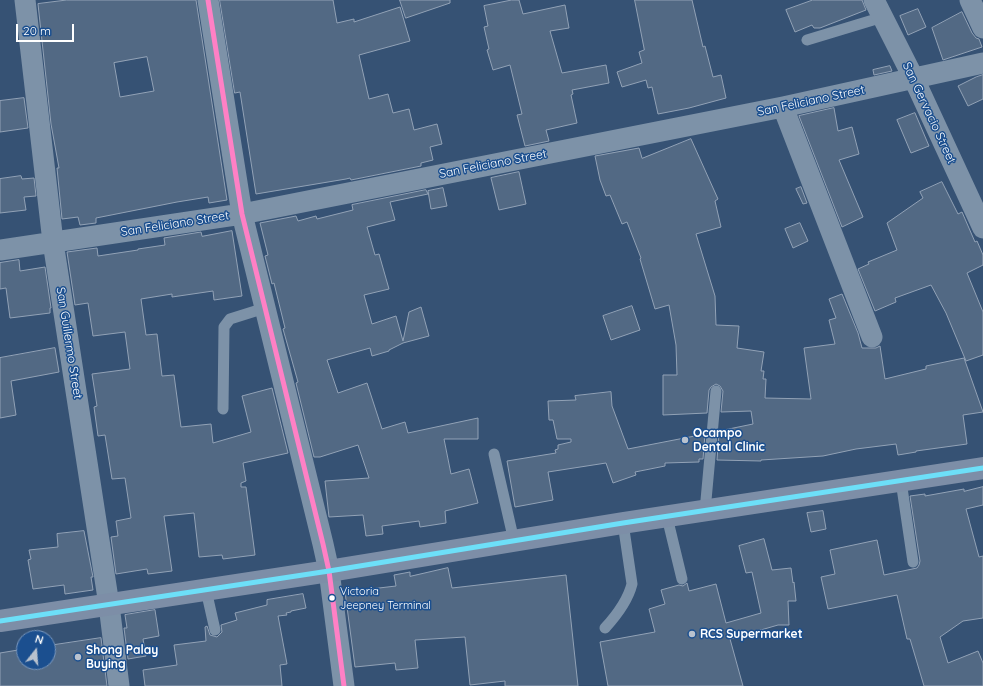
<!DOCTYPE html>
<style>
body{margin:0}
#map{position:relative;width:983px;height:686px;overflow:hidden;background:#365274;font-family:Quicksand,sans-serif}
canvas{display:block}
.north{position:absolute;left:16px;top:630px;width:40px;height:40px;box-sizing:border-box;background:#1b4f8f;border:1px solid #7695bc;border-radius:50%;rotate:17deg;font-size:11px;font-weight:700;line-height:16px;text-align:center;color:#fff}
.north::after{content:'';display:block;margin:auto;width:14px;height:18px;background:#b9c2ce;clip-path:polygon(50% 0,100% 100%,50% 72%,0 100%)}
.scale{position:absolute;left:16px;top:24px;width:58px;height:18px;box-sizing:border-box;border:2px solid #fff;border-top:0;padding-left:5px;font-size:12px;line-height:14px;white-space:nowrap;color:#fff;-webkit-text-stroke:3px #1b4f8f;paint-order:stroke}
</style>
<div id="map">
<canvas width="983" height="686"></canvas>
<div class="north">N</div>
<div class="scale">20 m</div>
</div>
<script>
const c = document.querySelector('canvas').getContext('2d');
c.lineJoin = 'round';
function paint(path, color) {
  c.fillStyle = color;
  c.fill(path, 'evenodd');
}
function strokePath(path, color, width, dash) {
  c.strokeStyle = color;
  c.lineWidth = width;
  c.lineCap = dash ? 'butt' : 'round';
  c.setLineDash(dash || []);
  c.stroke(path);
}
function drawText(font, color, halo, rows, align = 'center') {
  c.font = font + ' Quicksand,sans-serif';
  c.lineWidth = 3;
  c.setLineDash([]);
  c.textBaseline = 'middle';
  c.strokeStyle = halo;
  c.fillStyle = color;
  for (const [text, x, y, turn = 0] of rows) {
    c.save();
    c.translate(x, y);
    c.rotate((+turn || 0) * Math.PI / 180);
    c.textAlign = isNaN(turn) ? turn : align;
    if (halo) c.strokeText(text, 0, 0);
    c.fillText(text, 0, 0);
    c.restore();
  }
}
const building = new Path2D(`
 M67,0H196L227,200L209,203L208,197L177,202L96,218V223L80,225L78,217L62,219L57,168H59L51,124L38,4ZM147,57L154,91L120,97L114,63Z
 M220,0H333L337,23L354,19V22L400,7L410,41L359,55L369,99L388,94L393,113L409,109L414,130L437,124L442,144L430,147L433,160L421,163V166L351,180L350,178L346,179L256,194L240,92L235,93Z
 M400,0H450V3L406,18Z
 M512,0H519L523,14L565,5L569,28L550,31L562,73L606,65L609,83L572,90L573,94L571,95L577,123L546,130L549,141L525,146L517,115L522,114L510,65L493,70L487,50L489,49L484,27L488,26L484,6Z
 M635,0H692L703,47L705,46L713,77L721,75L726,98L689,108L658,114L652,87L648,88L646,80L622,87L617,72L642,63L639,52L644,50Z
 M813,0H862L866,10L820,28H814L812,25L795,32L786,10Z
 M918,9L926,27L908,35L900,16Z
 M962,12L972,33L976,38L979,39L982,47L943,60L932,28Z
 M890,66L892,71L874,75L873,70Z
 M983,75V99L968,106L958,86L976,77Z
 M24,98L28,128L0,132V101Z
 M834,108L838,131L852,127L859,154L839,160L863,217L842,227L799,116Z
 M915,113L929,146L911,153L897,120Z
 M691,139L718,199L715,201L721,227L696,234L715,296L716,325L739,326L737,348L764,352L761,371H764L763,379H766L765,398L811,399L804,348L835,344L829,320L836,318L829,299L842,294L858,333L862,348H876L880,346L885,379L926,369V366L964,358L983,412L963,415L967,444L916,451V452L898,455L896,444L856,449L823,456L761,460V461L717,460L719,431L753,424L751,411L721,412L723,391L720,386L716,384L711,387L709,390L707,413L663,415V375H677L676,345L669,305L655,309L640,259L641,258L627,222L622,224L610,195L606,196L600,180L595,156L639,148L642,158Z
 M519,172L526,204L499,210L491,178Z
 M21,176L22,179L34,178L36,196L24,197L26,210L0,213V179Z
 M942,182L958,214L962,212L975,242L977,241L983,255V265L967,273L983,312V355L966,361L946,313L931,285L895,298L896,302L875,311L858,269L869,264L868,262L897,250L887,223L923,198L920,192Z
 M801,187L807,203L803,204L796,189Z
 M443,188L447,206L431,209L428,191Z
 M426,190L428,194L390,202L395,220L367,227L375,255L379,254L389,289L364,295L372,324L396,316L403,341L409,312L421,307L429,336L403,343L389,350V351L372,356L370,348L327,360L338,393L367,383L382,429L405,422L408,433L478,418V439H444L451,474L469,469L478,503L445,511L446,523L420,527L419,521L382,526L383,534L366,536L363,515L329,517L325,481L369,478L358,445L320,457H314L296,383L298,382L283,329L285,328L274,283L272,284L265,256L268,255L260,223L296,216L298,221L316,216L317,219L353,210L352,205Z
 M800,223L808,241L793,248L785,229Z
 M232,231L242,296L214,300L213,291L172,297V294L141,299L146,335L157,334L162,376L174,375L181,427L211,424L213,443L251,432L242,396L272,388L288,453L243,463L246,481L241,483V487H246L255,555L223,559L222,555L199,557L194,513L164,516L172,571L148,574L147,569L116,574L111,537L118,536L116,521L131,518L125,478L112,479L105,435L98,436L94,407L97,406L92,374L130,369L125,332L93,336L88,303L75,305L67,252L97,248L98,256L138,250V249L165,245L164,238L201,232L202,236Z
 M19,260L20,271L45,267L51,308H50V313L10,318L6,288L0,289V263Z
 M632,306L640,330L611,340L603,316Z
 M55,348L59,372L11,381L16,415L0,418V358Z
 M611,392L612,406L628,449L705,434L703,459H699V462L665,463V466L635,472L636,475L613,483L606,463L548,472L553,500L515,507L507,461L556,453L555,450L558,449V445L571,442V439H557L553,420H549L548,401L576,400L575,396Z
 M983,487V505L966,509L979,557L983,556V618L963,621L940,637L948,663L978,651L983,663V686H924L910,639H907L897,595L828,609L821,577L835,574L830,550L877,540L884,575L917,568L919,565L920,561L910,496L925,494V496L964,489V491Z
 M823,511L826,529L811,532L807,513Z
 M84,531L93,577H91L93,590L65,594L64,585L33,589L28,560L31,559L29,550L58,547L57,534Z
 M764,539L772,570L791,568L793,583L794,582L796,601H788L789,625H778L730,639L743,686H608L600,642L655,632L649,609L665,604L661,590L679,585L683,586L687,583L689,591L716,584L726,623L761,613L752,572L746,573L739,546Z
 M448,568L452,588L566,575L578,686H505V681L470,685L465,637L415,640L418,668L396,670L395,663L355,667L345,592L396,586L394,575L410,572V576Z
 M303,594L306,608L291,611V612L286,613L287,615L278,616L287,664L280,665L282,686H145L143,670L177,665L174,645L206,641L205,627L207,626L210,635L217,637L222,632L221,625L237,620L235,613L267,605V600Z
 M155,610L159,636L143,639L146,656L128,659L124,628H127L125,615Z
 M101,638L107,686H0V653L24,649V662H48V646Z`);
const lane = new Path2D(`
 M807,40L883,17
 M223,409L224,327L230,319L265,308
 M494,454L514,541
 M901,481L913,562
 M705,511L716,391
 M667,517L682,579
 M206,590L215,630
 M605,628C616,616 628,600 632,584L623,523`);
const street = new Path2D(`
 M25,0L53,242L109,605L119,686
 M208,0L242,214L323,544L329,571L344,686
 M874,0L914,79L983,228
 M970,0L983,28
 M783,107L872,337
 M0,250L242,214L783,107L983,63`);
const primary = new Path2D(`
 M0,621L329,571L623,523L983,468`);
const bus1 = new Path2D(`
 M208,0L242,214L323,544L329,571L344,686`);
const bus2 = new Path2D(`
 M0,621L329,571L623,523L983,468`);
const markers = [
 [685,440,4,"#b9c2ce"],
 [332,598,3.5,"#fff"],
 [692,634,4,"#b9c2ce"],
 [78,657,4,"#b9c2ce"]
];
const busNames = [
 ["Victoria",340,592],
 ["Jeepney Terminal",340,606]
];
const streetNames = [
 ["San Feliciano Street",811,101,-12],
 ["San Gervacio Street",929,113,65],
 ["San Feliciano Street",493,164,-11],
 ["San Feliciano Street",175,224,-9],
 ["San Guillermo Street",69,343,81]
];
const poiNames = [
 ["Ocampo",693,433],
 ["Dental Clinic",693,447],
 ["RCS Supermarket",700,634],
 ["Shong Palay",86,650],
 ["Buying",86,664]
];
paint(building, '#526984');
strokePath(building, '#92a2b6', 1);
strokePath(lane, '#7d92a8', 11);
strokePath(street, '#7d92a8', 21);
strokePath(primary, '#7d8ea7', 22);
strokePath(bus1, '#ff80c5', 5);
strokePath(bus2, '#6ddff8', 5);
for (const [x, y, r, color] of markers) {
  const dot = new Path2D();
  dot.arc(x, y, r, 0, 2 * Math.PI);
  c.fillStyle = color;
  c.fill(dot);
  strokePath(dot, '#1b4f8f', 1.5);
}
drawText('11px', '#fff', '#1b4f8f', busNames, 'left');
drawText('12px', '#fff', '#1b4f8f', streetNames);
drawText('bold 12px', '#fff', '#1b4f8f', poiNames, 'left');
</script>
